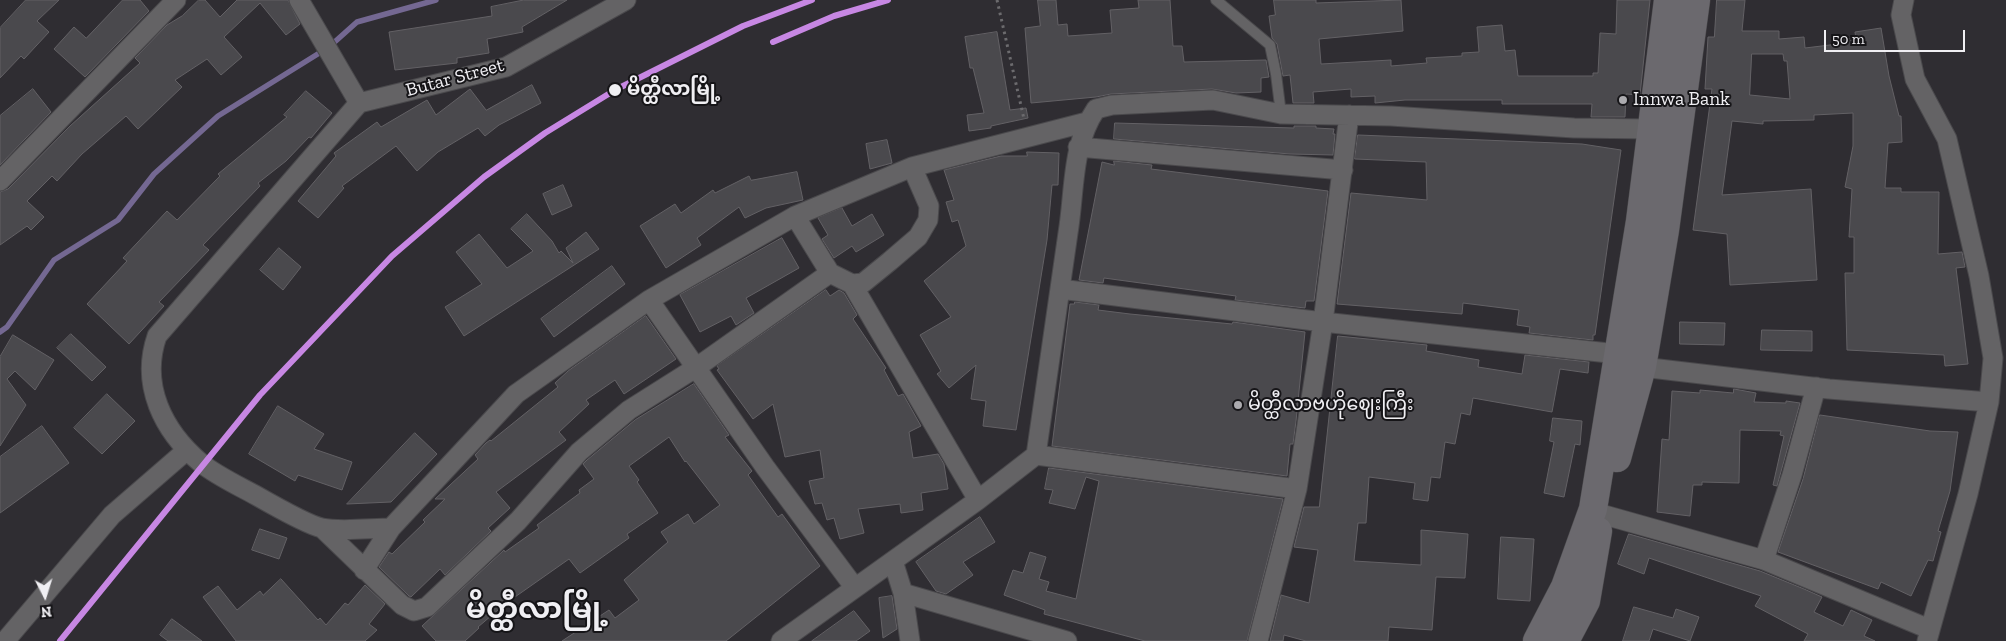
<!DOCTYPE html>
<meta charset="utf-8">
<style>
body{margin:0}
#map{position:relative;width:2006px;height:641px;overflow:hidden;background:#2f2d32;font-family:"Zilla Slab",serif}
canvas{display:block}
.north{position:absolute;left:20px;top:571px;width:50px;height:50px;-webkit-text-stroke:4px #161518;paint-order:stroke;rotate:175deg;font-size:14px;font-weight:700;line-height:20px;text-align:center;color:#f0eff3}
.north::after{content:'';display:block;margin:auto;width:18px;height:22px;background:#f0eff3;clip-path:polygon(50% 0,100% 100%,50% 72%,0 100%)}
.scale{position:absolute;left:1824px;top:30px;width:141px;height:22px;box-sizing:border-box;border:2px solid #f0eff3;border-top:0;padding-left:6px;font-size:15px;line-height:18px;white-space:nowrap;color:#f0eff3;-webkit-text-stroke:4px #161518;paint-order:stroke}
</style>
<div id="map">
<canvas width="2006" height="641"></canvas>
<div class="north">N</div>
<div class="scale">50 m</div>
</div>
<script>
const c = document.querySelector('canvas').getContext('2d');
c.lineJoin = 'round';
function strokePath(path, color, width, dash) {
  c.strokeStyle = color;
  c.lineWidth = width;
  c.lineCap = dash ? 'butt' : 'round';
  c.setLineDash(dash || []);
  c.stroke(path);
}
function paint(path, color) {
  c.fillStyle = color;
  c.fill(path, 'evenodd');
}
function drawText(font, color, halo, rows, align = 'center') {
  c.font = font + ' "Zilla Slab","Noto Sans Myanmar",serif';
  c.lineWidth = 4;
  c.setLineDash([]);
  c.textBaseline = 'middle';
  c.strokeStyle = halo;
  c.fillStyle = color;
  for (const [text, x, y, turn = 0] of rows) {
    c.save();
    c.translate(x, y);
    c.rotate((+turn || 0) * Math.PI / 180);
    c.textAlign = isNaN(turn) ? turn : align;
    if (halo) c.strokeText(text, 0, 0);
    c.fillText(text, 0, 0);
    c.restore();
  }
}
const stream = new Path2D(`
 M0,332L7,327L54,260L118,220L154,174L218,116L329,47L357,22L436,0`);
const building = new Path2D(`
 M26,0H59L37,21L49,32L24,59L21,56L0,78V28Z
 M123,0H140L149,11L85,77L54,49L74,27L86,38Z
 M199,0H205L220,17L237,0H288L300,24L286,35L260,3L224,37L242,57L221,75L207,59L175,80L182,87L138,129L126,116L82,154L57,181L52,176L27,201L44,217L31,230L27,226L0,245V192L8,189L70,126L140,63L135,58L167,25L182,16Z
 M524,0H567L522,27L523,32L487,39L489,53L457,58V63L395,70L389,32L492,16L491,7Z
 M1038,0H1056L1058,25L1067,24L1068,36L1112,33L1110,10L1139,8L1138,0H1170L1173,46H1182L1184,62L1266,60L1269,77L1261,78V92L1236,93L1212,89L1111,94L1096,97L1031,103L1025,28L1040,26Z
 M1274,0H1316V3L1401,0L1403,31L1319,39L1321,64L1391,60V66L1427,63L1426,58L1462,56V53L1479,52L1477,27L1502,25L1505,51L1515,50L1518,76H1593V73H1598L1600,33L1616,34L1617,0H1650L1640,95L1626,94L1625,117H1591L1592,104H1502V100H1405L1375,103V96L1351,97V89L1313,92L1314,103H1293L1290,75L1283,76L1277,44L1272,38L1269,16L1275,15Z
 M1717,0H1745L1742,31H1779V39L1804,37L1805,48L1838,44L1839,38L1856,39L1855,32L1881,28L1889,76L1899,116H1901L1902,142L1888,143L1885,188H1901V192H1939L1938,254L1962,252L1965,267L1956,268L1968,364L1945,366L1944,355L1847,350L1845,273H1854V237H1849L1852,189L1845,187L1853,146V113L1814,115V120L1763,121V124L1732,121L1722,195L1811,189L1817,280L1730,285L1727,234L1693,230L1712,89H1705L1708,37H1714ZM1752,54H1783L1784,61H1787L1790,99L1750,95Z
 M997,32L1010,110L1026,108L1028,118L991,126V128L969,131L967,115L984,113L973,68H970L965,37Z
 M532,85L541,103L499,125L485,136L478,128L438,152L417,171L396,146L342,186L344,188L318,218L298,201L336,156L334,153L377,122L381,127L427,100L436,115L470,89L486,110Z
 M33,89L51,112L0,165V116Z
 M306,91L332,113L311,138L309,137L286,161L258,183L260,186L203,245L209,250L159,302L164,306L129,344L87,304L127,261L123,258L167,211L177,220L220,176L218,174L287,117L284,115Z
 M1115,123L1294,128V126H1316V128L1334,129L1333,134H1335L1333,155L1290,154L1114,139Z
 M1358,135L1582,144L1621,150L1595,335H1593V340L1529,333L1530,327L1517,325L1519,310L1463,303L1462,314L1337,304L1351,193L1427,200L1426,162L1355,159Z
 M887,140L892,163L870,169L866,144Z
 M1027,152L1059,153L1058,185H1052L1047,240L1016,430L983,426L986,401L971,399L976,365L949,388L937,374L941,371L920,335L951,317L924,281L966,246L958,220L952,222L946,202L954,200L944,170L1001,156H1027Z
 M1114,161L1152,165L1151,169L1328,191L1314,301H1306L1305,308L1235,300L1236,296L1104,278L1103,283L1079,280L1102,162L1114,165Z
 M797,172L803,200L766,208L745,218L739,207L697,238L701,245L666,268L640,226L675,204L681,213L713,190L715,193L749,176L751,180Z
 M563,185L572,206L552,215L543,194Z
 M842,208L852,226L872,214L884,235L856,252L852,246L834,258L822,239L828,235L818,218Z
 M527,214L552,241L559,253L561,251L573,263L566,248L586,232L599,249L464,336L445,307L482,284L456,252L479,234L507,268L533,251L511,229Z
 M782,238L799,268L746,298L754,313L736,325L731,316L700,332L680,295Z
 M279,248L301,267L283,290L260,270Z
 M612,266L625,284L554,337L541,319Z
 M826,290L830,296L839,290L844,293L857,315L853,319L886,368L884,370L898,396L903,394L921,426L909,432L913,458L938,454L944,464L948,489L921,493L923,510L901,513L900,504L858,509L864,533L840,539L834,518L827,520L822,503L815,504L809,481L824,478L820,450L785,457L773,404L753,419L717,370L719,369L717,366Z
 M1075,302L1099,305L1098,310L1130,314L1232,324L1233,322L1305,332L1296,421L1293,444H1290L1287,476L1052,446L1070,304H1074Z
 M646,316L676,359L624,394L615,380L586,400L589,404L559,432L566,440L496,492L510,508L488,528L491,531L445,575L440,569L411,597L409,596L379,567L389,552L392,554L425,522L423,520L445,499H435L478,459L475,455L486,443L490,440L491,441L558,387L555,383L568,371Z
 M1680,322L1725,323L1724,345L1680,344Z
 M1762,330L1812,331V351L1761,350Z
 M71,334L106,367L92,381L57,348Z
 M13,335L54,360L35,390L15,371L7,379L26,405L0,446V357Z
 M1338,336L1427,345L1426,351L1479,360L1478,367L1522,374L1525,355L1589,362L1588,373L1560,369L1552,412L1473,398L1470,415L1461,413L1455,444L1445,442L1440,478L1431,477L1428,501L1413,499L1415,483L1369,477L1366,523H1358L1354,561L1421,565V530L1468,534L1465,578L1436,577L1432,630L1389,627L1388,641H1306L1284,635L1283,641H1270L1281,595L1309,603L1318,550L1294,547L1304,507H1319Z
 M694,384L729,435L725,437L752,471L748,475L778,517L782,514L820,566L726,641H562L609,610L615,618L639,600L624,580L668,542L661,532L688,514L694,524L720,505L686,461L685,462L669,437L629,466L639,480L637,482L658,513L627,534L629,538L580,573L569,559L505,604L478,627L479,628L465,641H436L422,626L504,550L505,552L539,528L537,525L580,493L579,490L594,479L583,464L587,460L635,420Z
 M1734,389L1756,393L1754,402L1786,403V401L1800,403L1777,486L1773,485L1784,436L1780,435L1781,431L1740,430L1739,483L1702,482V485H1693L1690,516L1657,512L1662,439L1669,440L1672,391L1700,393V390L1733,393Z
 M107,394L135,421L102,454L74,428Z
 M278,406L324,434L314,449L352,462L342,490L298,475L295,481L249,454Z
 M1820,415L1930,431L1958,432L1950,491L1938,531L1941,532L1933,561L1928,560L1911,596L1881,582L1878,589L1778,552L1803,479Z
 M1553,418L1582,421L1580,445L1575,444L1564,497L1544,493L1554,442L1550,441Z
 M42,426L69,463L0,513V457Z
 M415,433L437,454L391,502L347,504Z
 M1049,468L1283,499L1247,641H1145L1044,614L1045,610L1004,595L1013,570L1023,573L1030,552L1046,557L1039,579L1049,582L1046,591L1076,599L1099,481L1086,477L1075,509L1049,503L1053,490L1045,489Z
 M980,517L995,542L963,562L973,575L946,594L936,591L916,562Z
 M260,529L287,538L279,559L252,550Z
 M1629,534L1760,571L1804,589L1822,597L1814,612L1843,626L1851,610L1872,620L1864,636L1875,641H1804L1808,634L1755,606L1761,596L1649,558L1644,574L1618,564Z
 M1501,537L1534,539L1530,601L1498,599Z
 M281,579L318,620L320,618L326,625L345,603L348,605L365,585L385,604L369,624L377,630L365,641H236L203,597L218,586L237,610L260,591L263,595Z
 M892,596L897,629L883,638L879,598Z
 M1634,607L1673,618L1676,609L1699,617L1690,641L1653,629L1649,641H1623Z
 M854,611L870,631L856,641H812Z
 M172,619L202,641H168L160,635Z`);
const path = new Path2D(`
 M997,0L1024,119`);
const lane = new Path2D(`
 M1216,0L1270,45L1276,74L1281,114`);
const street = new Path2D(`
 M299,0L359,103
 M1904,0L1901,15L1915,79L1947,139L1979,276L1993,358L1989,402L1968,494L1927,641
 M359,103L157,336C140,385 163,431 201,463C217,476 239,486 257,496C271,504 308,525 322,528C340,532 372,528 391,528L516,394L649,300L795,216L912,167L1087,122
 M359,103L506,67L626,0
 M1078,147L1343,170
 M0,181L176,0
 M795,216L830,273L852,284L978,500
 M852,284L863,283L890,261L918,237L928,220L929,206L912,167
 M1060,289L1323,322L1618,354
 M649,300L765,467L855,588
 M1642,367L1829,389L1989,402
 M1036,455L1297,489
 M1601,514L1764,560L1929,629
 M322,528L402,605L414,611L427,607L518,521L579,452L629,410L697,367L830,273
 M1764,560L1792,475L1816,387
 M893,561L903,593L1067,641
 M364,570L391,528
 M903,593L910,641
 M5,641L112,515L187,450
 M781,641L978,500L1036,455C1046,381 1057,307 1068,233C1075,191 1071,146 1096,109L1112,105L1213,100L1281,114L1391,116L1574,128L1650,129
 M1258,641L1297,489L1323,322L1349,115`);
const highway = new Path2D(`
 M1617,458L1642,367L1665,230L1696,0
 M1537,641L1565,587L1593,509L1640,221L1668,0
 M1565,641L1586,601L1598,531`);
const rail1 = new Path2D(`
 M773,42L834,16L888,0
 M60,641L260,395L392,256L484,177L545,133L615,90L743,26L812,0`);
const markers = [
 [615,90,7,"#f0eff3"],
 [1623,100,5,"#acabaf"],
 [1238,405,5,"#acabaf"]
];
const streetNames = [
 ["Butar Street",455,78,-15]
];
const stopNames = [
 ["မိတ္ထီလာမြို့",627,90]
];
const poiNames = [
 ["Innwa Bank",1633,100],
 ["မိတ္ထီလာဗဟိုဈေးကြီး",1248,405]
];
const townNames = [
 ["မိတ္ထီလာမြို့",537,610]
];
strokePath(stream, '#746892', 5.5);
paint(building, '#4a494d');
strokePath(building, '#636165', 1);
strokePath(lane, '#4a494c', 12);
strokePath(street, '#4a494c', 21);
strokePath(highway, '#4a494c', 29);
strokePath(path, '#6c6b6e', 3, [2.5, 4]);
strokePath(lane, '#646365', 10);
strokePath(street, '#646365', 19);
strokePath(highway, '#6b696e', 28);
strokePath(rail1, '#c787e3', 6);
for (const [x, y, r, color] of markers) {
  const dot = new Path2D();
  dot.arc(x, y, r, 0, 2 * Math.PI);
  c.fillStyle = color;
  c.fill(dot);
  strokePath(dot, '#161518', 2);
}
drawText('19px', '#f0eff3', '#161518', streetNames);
drawText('bold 19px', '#f0eff3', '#161518', stopNames, 'left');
drawText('19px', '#f0eff3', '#161518', poiNames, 'left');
drawText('bold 29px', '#f0eff3', '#161518', townNames);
</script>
